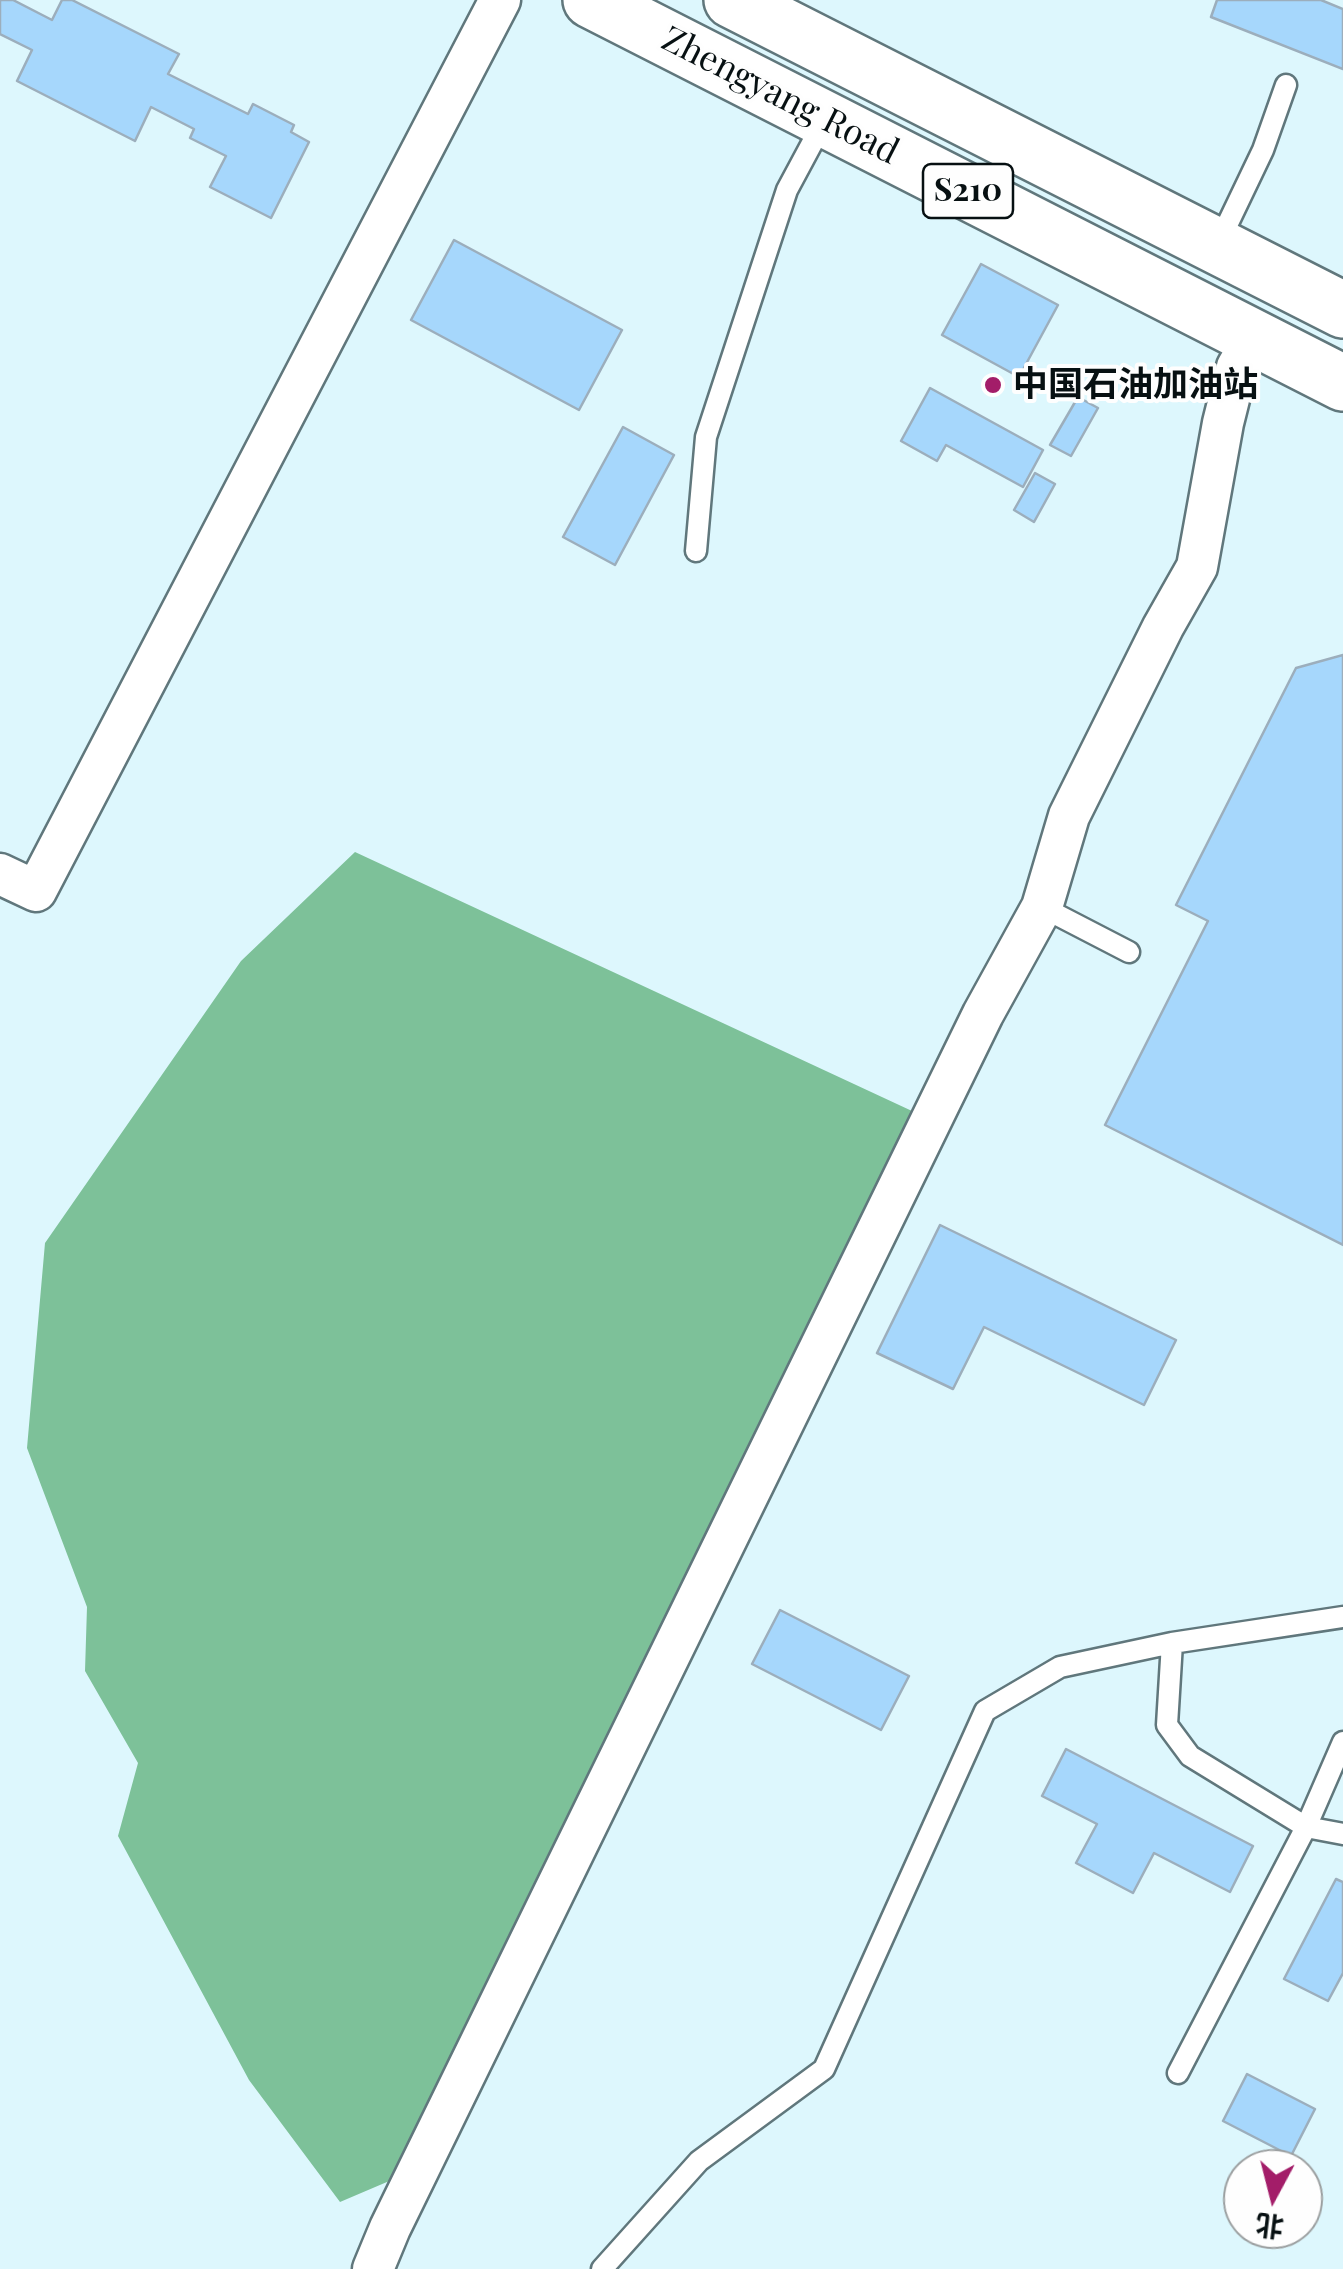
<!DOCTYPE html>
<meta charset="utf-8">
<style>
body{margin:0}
#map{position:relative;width:1343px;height:2269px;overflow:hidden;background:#ddf7fd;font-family:"Playfair Display","Noto Sans SC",serif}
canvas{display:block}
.north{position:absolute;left:1223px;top:2149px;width:100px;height:100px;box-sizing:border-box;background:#fefefe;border:2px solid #9b9fa0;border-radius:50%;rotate:187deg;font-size:28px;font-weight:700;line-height:40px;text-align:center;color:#071012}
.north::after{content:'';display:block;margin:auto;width:35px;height:45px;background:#a31d69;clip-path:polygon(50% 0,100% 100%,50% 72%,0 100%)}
</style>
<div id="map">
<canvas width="1343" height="2269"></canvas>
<div class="north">北</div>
</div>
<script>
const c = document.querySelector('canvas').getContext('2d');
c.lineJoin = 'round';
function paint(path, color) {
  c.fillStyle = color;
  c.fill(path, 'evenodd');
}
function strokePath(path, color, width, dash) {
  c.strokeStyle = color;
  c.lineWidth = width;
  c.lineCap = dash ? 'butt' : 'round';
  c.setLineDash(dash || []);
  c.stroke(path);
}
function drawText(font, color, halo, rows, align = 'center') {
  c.font = font + ' "Playfair Display","Noto Sans SC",serif';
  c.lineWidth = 8;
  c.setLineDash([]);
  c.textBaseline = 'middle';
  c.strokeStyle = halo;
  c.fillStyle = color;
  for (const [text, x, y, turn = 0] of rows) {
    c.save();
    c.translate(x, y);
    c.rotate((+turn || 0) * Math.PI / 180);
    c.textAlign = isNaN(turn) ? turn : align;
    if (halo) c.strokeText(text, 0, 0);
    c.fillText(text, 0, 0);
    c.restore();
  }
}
const forest = new Path2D(`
 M355,852L912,1111L401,2176L340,2202L249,2080L118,1836L138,1763L85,1671L87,1607L27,1448L45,1243L241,961Z`);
const building = new Path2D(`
 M0,0H13L52,20L62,0H72L179,54L168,74L248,114L253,104L294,125L291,132L309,142L271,218L210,187L226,156L190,138L194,129L151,107L135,141L17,81L32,50L0,34Z
 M1217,0H1321L1343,9V69L1211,17Z
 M454,240L622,330L579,410L411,320Z
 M981,264L1058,305L1019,377L942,335Z
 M930,388L1043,450L1023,487L946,445L937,461L901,441Z
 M1078,397L1098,408L1071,456L1050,445Z
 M623,427L674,455L615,565L563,537Z
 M1035,473L1055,484L1034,522L1014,510Z
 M1343,655V1245L1105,1125L1208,921L1176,905L1296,668Z
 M940,1225L1176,1340L1144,1405L984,1327L953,1389L877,1353Z
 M780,1610L909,1676L881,1730L752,1664Z
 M1066,1749L1253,1846L1230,1892L1154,1853L1133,1893L1076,1863L1097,1824L1042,1796Z
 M1336,1879L1343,1882V1973L1328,2001L1284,1979Z
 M1247,2074L1315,2109L1291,2156L1223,2121Z`);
const lane = new Path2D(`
 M1218,244L1263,150L1286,85
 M696,551L706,437L787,190L824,121
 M1042,907L1129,952
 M1172,1643L1167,1725L1190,1756L1306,1827L1343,1834
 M1178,2073L1306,1827L1343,1742
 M602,2269L699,2161L824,2069L985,1711L1060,1667L1172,1643L1343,1617`);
const street = new Path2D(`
 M0,874L36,891L500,0
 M373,2269L390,2228L983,1014L1042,907L1069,816L1163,627L1197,567L1223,423L1237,367L1254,337`);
const primary = new Path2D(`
 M591,0L1343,383
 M732,0L1343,310`);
const markers = [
 [993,385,10,"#a31d69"]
];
const shields = [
 [968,191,90]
];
const shieldNames = [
 ["S210",968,191]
];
const streetNames = [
 ["Zhengyang Road",780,96,27]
];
const poiNames = [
 ["中国石油加油站",1013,385]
];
paint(forest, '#7dc199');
paint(building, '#a6d7fc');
strokePath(building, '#9caebc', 2.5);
strokePath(lane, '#60777c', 25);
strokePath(street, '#60777c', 45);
strokePath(primary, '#60777c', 60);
strokePath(lane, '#fff', 20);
strokePath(street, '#fff', 40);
strokePath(primary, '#fff', 55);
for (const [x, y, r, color] of markers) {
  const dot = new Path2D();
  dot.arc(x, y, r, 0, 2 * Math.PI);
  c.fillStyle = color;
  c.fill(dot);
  strokePath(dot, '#fefefe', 4);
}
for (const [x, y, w] of shields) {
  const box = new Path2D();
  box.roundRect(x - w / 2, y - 27, w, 54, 8);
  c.fillStyle = '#fefefe';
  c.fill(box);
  strokePath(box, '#071012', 2.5);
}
drawText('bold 32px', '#071012', null, shieldNames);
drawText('35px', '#071012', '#fefefe', streetNames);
drawText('bold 35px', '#071012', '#fefefe', poiNames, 'left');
</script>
